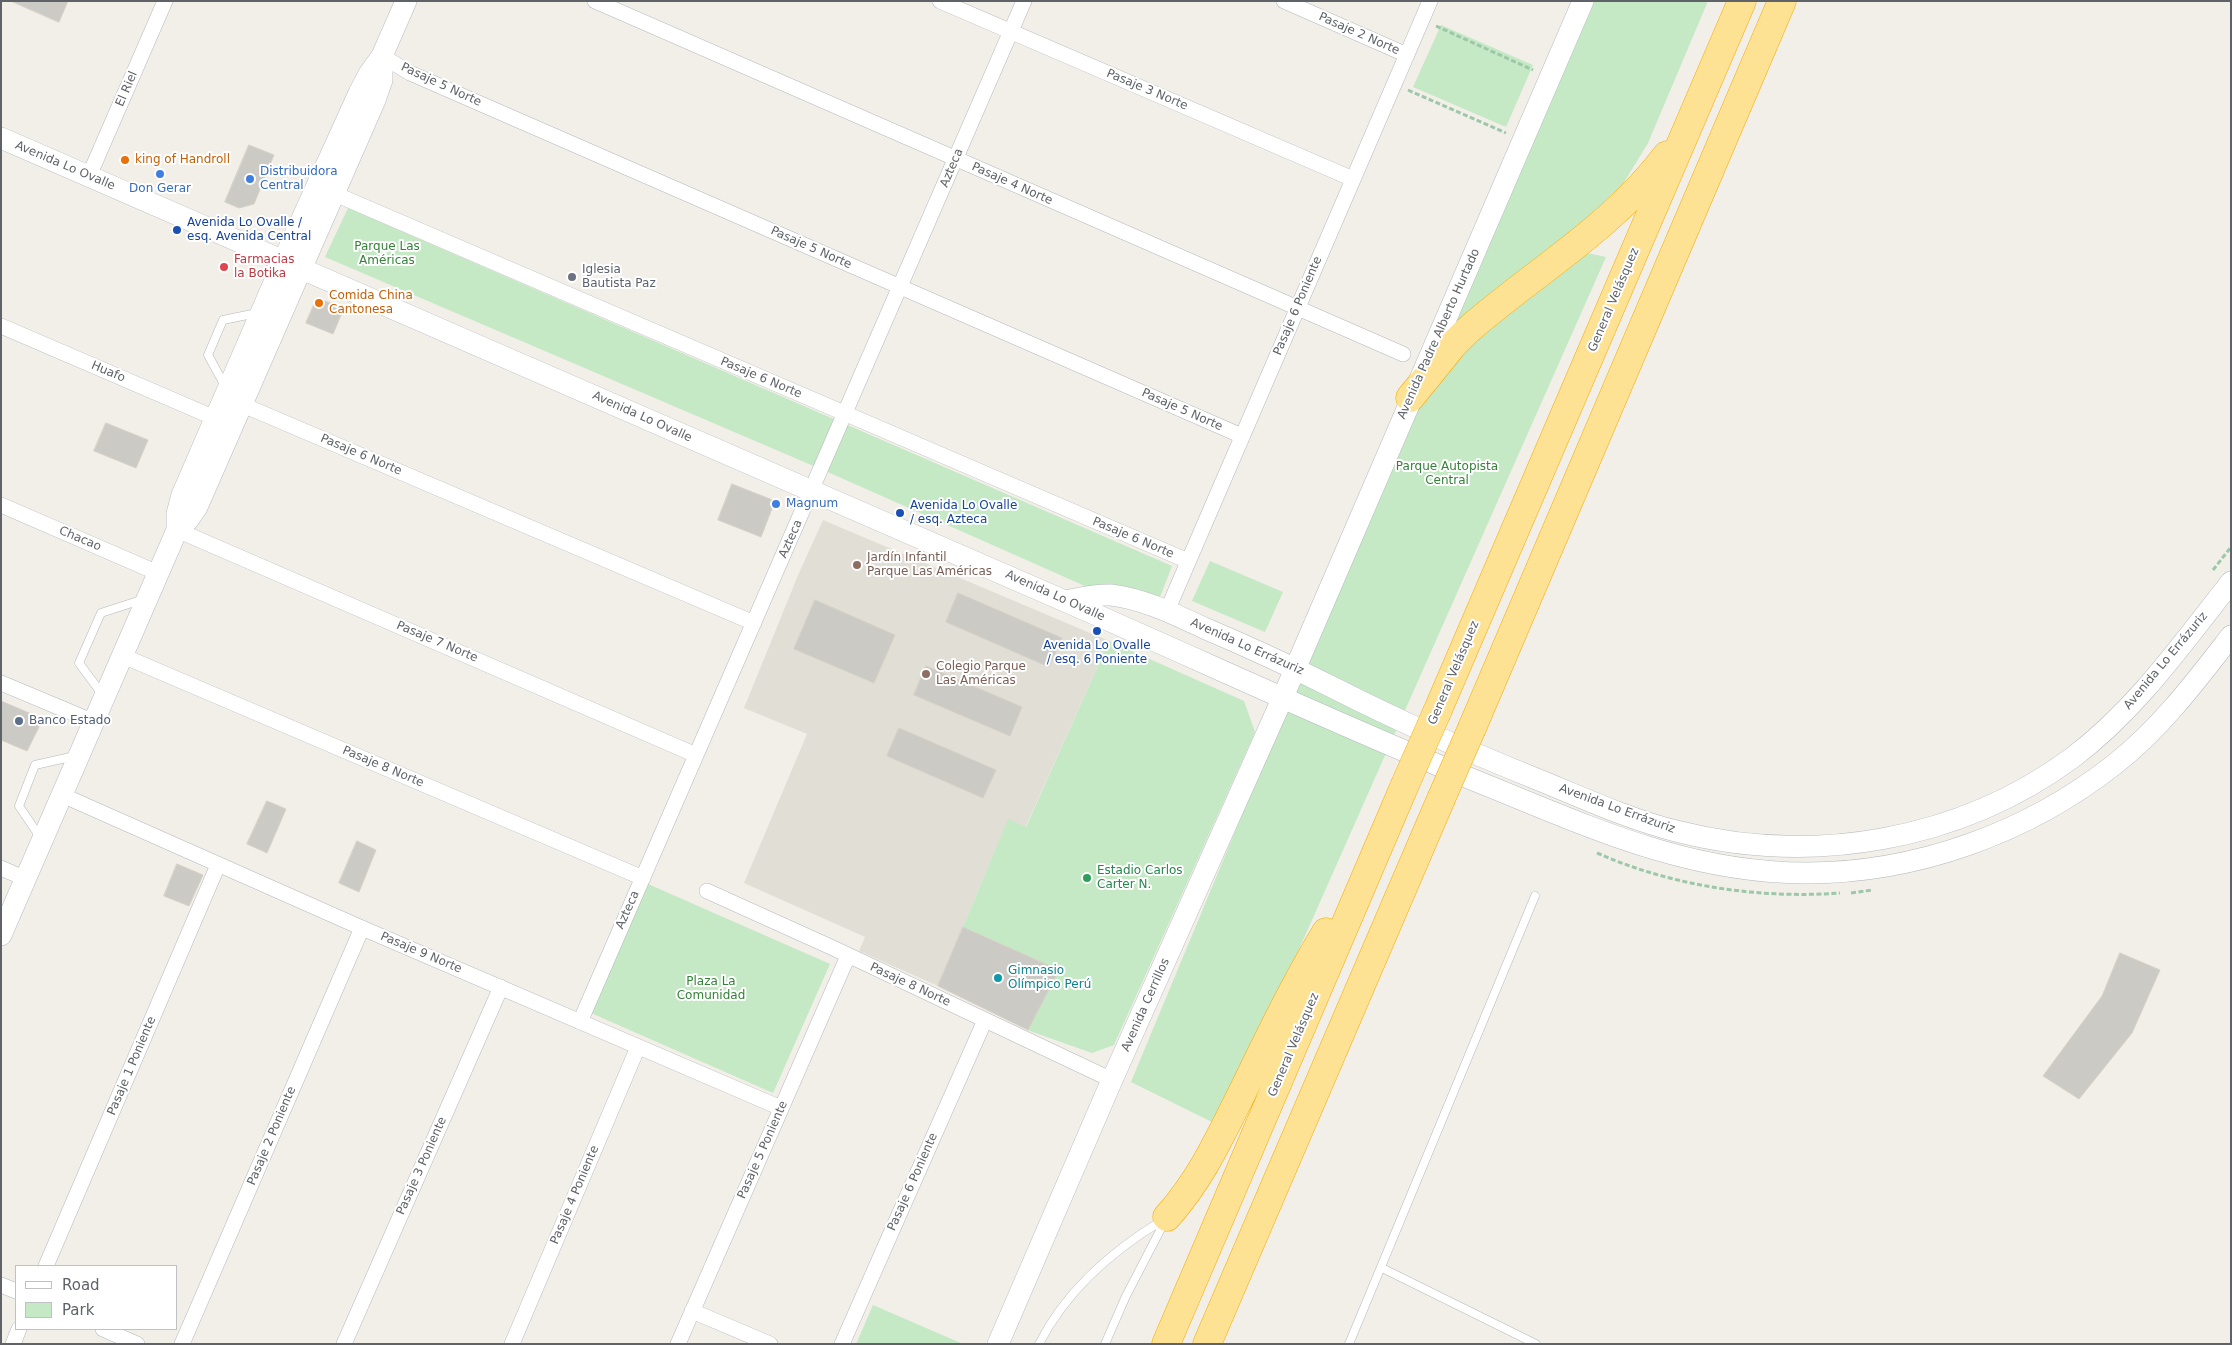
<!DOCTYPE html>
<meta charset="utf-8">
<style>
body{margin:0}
#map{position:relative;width:2232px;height:1345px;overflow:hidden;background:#f1efe8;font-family:"DejaVu Sans",sans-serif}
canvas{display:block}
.frame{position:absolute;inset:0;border:2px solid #5f6368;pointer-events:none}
.legend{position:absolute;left:15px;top:1265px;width:162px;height:65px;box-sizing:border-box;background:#fff;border:1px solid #bfc1c3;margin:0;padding:6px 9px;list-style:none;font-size:15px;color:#5f6368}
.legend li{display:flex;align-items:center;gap:10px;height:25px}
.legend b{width:25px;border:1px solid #bfc1c3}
</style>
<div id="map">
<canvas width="2232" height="1345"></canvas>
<div class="frame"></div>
<ul class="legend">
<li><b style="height:6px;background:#fff"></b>Road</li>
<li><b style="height:14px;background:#c5e8c5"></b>Park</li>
</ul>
</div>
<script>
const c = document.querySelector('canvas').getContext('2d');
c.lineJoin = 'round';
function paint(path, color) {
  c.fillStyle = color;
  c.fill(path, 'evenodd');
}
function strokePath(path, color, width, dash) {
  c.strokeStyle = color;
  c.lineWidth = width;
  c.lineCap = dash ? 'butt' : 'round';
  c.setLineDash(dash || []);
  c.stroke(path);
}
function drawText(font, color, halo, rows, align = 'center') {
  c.font = font + ' "DejaVu Sans",sans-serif';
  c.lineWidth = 4;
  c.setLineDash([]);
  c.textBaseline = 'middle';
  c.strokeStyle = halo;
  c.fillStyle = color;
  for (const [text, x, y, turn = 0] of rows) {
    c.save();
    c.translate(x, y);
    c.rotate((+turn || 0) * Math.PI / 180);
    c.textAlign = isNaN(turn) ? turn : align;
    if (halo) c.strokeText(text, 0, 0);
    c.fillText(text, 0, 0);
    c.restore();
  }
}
const education = new Path2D(`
 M823,520L1109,641L1025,828L1008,820L938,986L859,951L865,937L744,883L807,734L744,708L799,573Z`);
const green = new Path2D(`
 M1594,1H1708L1648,143L1623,184L1577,227L1449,328Z
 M1441,25L1533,65L1506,127L1413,87Z
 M348,208L1172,566L1160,597L1094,590L830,473L325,257Z
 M1587,253L1606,257L1269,1017L1212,1122L1131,1082L1390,459L1403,429L1461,347Z
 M1210,561L1283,592L1265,632L1192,601Z
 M1109,641L1244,701L1255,732L1114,1045L1092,1053L1027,1030L1059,970L963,927L1008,819L1026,827Z
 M648,884L830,964L773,1093L591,1013Z
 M873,1305L963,1344H856Z`);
const building = new Path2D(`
 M11,1H68L59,22Z
 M249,145L274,155L254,204L239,208L225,202Z
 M317,298L344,308L333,334L306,323Z
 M106,423L148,440L136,468L94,451Z
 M732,484L775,501L761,537L718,520Z
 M958,593L1062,638L1049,667L946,622Z
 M815,600L895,635L874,683L794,649Z
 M926,666L1022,707L1010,736L914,695Z
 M1,701L34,715L39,727L27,751L1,740Z
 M899,728L996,770L983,798L887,756Z
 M267,801L286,809L267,853L247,844Z
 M357,841L376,850L359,892L339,883Z
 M177,864L203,875L189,906L164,896Z
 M963,927L1059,970L1028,1030L938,986Z
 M2120,953L2160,970L2132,1033L2079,1099L2043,1076L2102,996Z`);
const path = new Path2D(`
 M1436,26L1533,70
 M1408,90L1506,133
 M2213,570L2231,547
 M1597,853C1672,886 1758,899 1840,893
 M1851,893L1872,890`);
const lane = new Path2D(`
 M225,386L208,355L223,320L257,313
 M102,694L79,663L101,613L144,599
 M40,837L19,806L35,765L75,756
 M1382,1268L1536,1344
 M1039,1344C1066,1291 1113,1250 1163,1220
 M1105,1344L1126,1296L1165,1221
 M1349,1344L1535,896`);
const street = new Path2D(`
 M595,1L1403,354
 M940,1L1353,179
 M1284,1L1407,55
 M382,56L410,73L1242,436
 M89,176L165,1
 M335,194L1188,561
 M1,326L215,418
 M243,405L754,623
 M1,505L158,573
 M177,530L696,755
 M1167,611L1430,1
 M123,656L643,878
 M1,683L94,722
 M62,795L362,928L781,1108
 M1,868L26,879
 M707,891L833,948L1112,1080
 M580,1022L1024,1
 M46,1266L218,865
 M1,1285L16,1291
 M692,1311L770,1344
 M103,1329L137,1344
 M13,1344L19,1329
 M182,1344L362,928
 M344,1344L501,987
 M512,1344L638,1047
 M678,1344L848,956
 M842,1344L985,1020`);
const secondary = new Path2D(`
 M1,138C357,292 713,445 1067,602C1207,663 1345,728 1486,785C1592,828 1689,873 1806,873C1916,873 2028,833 2115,764C2160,729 2196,681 2231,636
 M177,530L188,520L197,507L375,100L382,80V56
 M1065,601C1080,598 1096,594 1111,595C1144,599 1174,614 1204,628C1249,647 1292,667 1336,689C1401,722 1467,751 1534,778C1581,797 1628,819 1676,831C1812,866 1959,841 2072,758C2136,710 2182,644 2231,582
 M1,935L177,530V514L182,495L296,232L359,93L369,74L382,56L406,1
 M998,1344L1112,1080L1283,697L1583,1`);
const highway = new Path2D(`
 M1410,398L1453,345L1468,330C1537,270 1611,229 1667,155
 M1437,712L1742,1
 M1472,728L1782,1
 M1167,1217C1200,1180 1218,1141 1240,1097C1267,1042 1294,985 1326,932
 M1166,1344L1404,787
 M1207,1344L1441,799`);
const highwayBridge = new Path2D(`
 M1404,787L1437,712
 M1441,799L1472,728`);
const markers = [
 [125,160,5,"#e8710a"],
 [160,174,5,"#3f7fe0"],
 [250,179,5,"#3f7fe0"],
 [177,230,5,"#1a4fb4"],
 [224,267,5,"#e0444e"],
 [572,277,5,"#6b7280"],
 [319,303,5,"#e8710a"],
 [776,504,5,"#3f7fe0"],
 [900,513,5,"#1a4fb4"],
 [857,565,5,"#8d6e63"],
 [1097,631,5,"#1a4fb4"],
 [926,674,5,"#8d6e63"],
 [19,721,5,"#5c6f8a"],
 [1087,878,5,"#2e9e5b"],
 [998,978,5,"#0f9aa8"]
];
const streetNames = [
 ["Pasaje 2 Norte",1359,34,24],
 ["Pasaje 5 Norte",441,85,25],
 ["El Riel",127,89,-67],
 ["Pasaje 3 Norte",1147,90,23],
 ["Avenida Lo Ovalle",65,166,23],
 ["Azteca",952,168,-67],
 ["Pasaje 4 Norte",1012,184,24],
 ["Pasaje 5 Norte",811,248,24],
 ["General Velásquez",1614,300,-67],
 ["Pasaje 6 Poniente",1298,306,-67],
 ["Avenida Padre Alberto Hurtado",1439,334,-66],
 ["Huafo",108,372,23],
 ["Pasaje 6 Norte",761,378,23],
 ["Pasaje 5 Norte",1182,410,24],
 ["Avenida Lo Ovalle",642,417,24],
 ["Pasaje 6 Norte",361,455,23],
 ["Pasaje 6 Norte",1133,538,23],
 ["Chacao",80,539,23],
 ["Azteca",791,539,-66],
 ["Avenida Lo Ovalle",1055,596,24],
 ["Pasaje 7 Norte",437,642,23],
 ["Avenida Lo Errázuriz",1247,647,24],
 ["Avenida Lo Errázuriz",2166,661,-50],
 ["General Velásquez",1454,673,-67],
 ["Pasaje 8 Norte",383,767,23],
 ["Avenida Lo Errázuriz",1617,809,20],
 ["Azteca",628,910,-66],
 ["Pasaje 9 Norte",421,953,23],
 ["Pasaje 8 Norte",910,985,25],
 ["Avenida Cerrillos",1146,1005,-66],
 ["General Velásquez",1294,1045,-67],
 ["Pasaje 1 Poniente",132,1066,-67],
 ["Pasaje 2 Poniente",272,1136,-67],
 ["Pasaje 5 Poniente",763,1150,-66],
 ["Pasaje 3 Poniente",422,1166,-66],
 ["Pasaje 6 Poniente",913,1182,-66],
 ["Pasaje 4 Poniente",575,1195,-67]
];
const foodNames = [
 ["king of Handroll",135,160],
 ["Comida China",329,296],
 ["Cantonesa",329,310]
];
const shopNames = [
 ["Distribuidora",260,172],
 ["Central",260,186],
 ["Don Gerar",160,189,"center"],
 ["Magnum",786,504]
];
const transitNames = [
 ["Avenida Lo Ovalle /",187,223],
 ["esq. Avenida Central",187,237],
 ["Avenida Lo Ovalle",910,506],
 ["/ esq. Azteca",910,520],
 ["Avenida Lo Ovalle",1097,646,"center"],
 ["/ esq. 6 Poniente",1097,660,"center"]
];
const parkNames = [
 ["Parque Las",387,247],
 ["Américas",387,261],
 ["Parque Autopista",1447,467],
 ["Central",1447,481],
 ["Plaza La",711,982],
 ["Comunidad",711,996]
];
const healthNames = [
 ["Farmacias",234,260],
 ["la Botika",234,274]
];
const worshipNames = [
 ["Iglesia",582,270],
 ["Bautista Paz",582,284]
];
const educationNames = [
 ["Jardín Infantil",867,558],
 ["Parque Las Américas",867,572],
 ["Colegio Parque",936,667],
 ["Las Américas",936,681]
];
const serviceNames = [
 ["Banco Estado",29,721]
];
const leisureNames = [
 ["Estadio Carlos",1097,871],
 ["Carter N.",1097,885]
];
const cultureNames = [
 ["Gimnasio",1008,971],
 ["Olímpico Perú",1008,985]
];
paint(education, '#e1ded6');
paint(green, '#c5e8c5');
paint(building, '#cccac5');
strokePath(building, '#d6d1c6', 1);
strokePath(lane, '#b5b8bc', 9);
strokePath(street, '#b5b8bc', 16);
strokePath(secondary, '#b6babf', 22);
strokePath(highway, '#f9ab00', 29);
strokePath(path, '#9cc7a9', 3, [5, 2.5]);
strokePath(lane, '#fff', 8);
strokePath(street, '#fff', 15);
strokePath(secondary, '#fff', 21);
strokePath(highway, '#fde293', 28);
strokePath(highwayBridge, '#f9ab00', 29, []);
strokePath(highwayBridge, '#fde293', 28);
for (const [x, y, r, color] of markers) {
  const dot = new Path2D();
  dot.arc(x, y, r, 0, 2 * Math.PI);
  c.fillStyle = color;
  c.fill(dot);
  strokePath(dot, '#fff', 2);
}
drawText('12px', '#5f6368', '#fff', streetNames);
drawText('12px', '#c56008', '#fff', foodNames, 'left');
drawText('12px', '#366cbe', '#fff', shopNames, 'left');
drawText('12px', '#164399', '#fff', transitNames, 'left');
drawText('12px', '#348238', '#fff', parkNames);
drawText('12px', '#be3a42', '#fff', healthNames, 'left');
drawText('12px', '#5b616d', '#fff', worshipNames, 'left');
drawText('12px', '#785e54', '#fff', educationNames, 'left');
drawText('12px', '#4e5e75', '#fff', serviceNames, 'left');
drawText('12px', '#27864d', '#fff', leisureNames, 'left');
drawText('12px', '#0d838f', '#fff', cultureNames, 'left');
</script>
